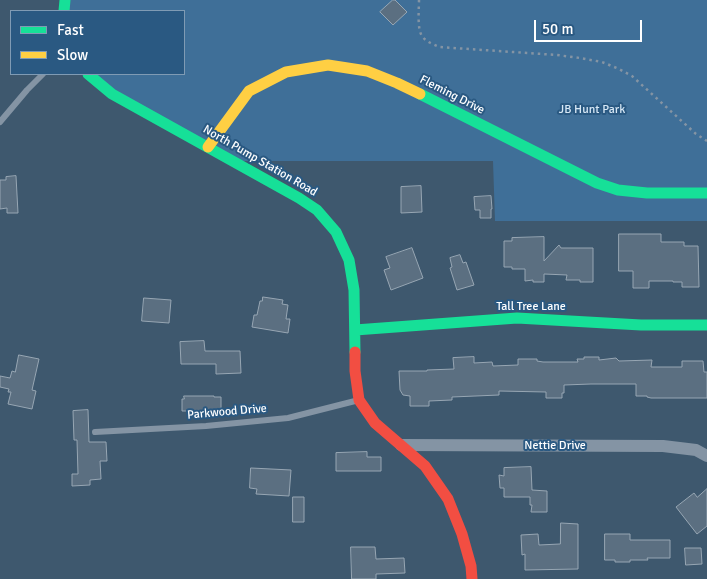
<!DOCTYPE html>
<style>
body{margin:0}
#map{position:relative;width:707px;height:579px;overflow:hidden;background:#3e586e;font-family:Signika,sans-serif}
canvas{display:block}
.legend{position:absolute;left:10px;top:10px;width:175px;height:65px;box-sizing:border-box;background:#2a5982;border:1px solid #7f9bb4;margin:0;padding:6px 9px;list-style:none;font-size:15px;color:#fff}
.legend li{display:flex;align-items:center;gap:10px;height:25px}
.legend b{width:25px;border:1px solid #7f9bb4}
.scale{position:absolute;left:534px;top:20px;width:108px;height:22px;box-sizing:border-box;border:2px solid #fff;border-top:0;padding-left:6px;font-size:15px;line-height:18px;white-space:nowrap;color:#fff;-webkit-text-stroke:4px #2a5982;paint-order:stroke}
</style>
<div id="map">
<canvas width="707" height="579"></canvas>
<ul class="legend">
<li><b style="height:6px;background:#16e098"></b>Fast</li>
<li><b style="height:6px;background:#ffcf43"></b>Slow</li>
</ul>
<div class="scale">50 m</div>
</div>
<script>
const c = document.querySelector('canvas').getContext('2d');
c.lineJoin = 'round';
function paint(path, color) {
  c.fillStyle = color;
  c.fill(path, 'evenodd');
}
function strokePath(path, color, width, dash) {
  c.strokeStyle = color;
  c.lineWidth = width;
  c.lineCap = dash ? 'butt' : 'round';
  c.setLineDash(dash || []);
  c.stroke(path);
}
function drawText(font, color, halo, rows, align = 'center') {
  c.font = font + ' Signika,sans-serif';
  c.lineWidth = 4;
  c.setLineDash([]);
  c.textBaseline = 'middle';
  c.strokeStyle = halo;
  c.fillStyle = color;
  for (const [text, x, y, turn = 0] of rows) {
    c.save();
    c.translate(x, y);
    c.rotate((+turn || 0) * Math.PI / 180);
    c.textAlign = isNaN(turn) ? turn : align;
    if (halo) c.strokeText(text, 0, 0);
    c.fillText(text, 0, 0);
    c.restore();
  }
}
const green = new Path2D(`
 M65,0H707V221H495L493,161H232L88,74H184V11H65Z`);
const building = new Path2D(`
 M393,0H395L407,12L393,25L380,12Z
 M16,176L18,213H7V208L0,209V180H6V177Z
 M421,186L422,212L401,213V187Z
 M491,196L492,209H491V218H480V210H475L474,197Z
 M619,234H661V242H684V246H698L699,287H682V282H673V281H649V288H633V271H619Z
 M544,237V261L559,245L561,248H593V282H580V280H566L567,275L544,274V282H533V280L525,281V269H512V267H504V241H512V238Z
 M412,248L423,278L391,290L384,270L390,268L386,257Z
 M460,255L463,263L466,262L474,285L457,290L450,268L452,267L450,258Z
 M263,297L283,300L282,304L288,305L286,319H290L288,333L252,327L254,315H257L260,301H262Z
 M144,298L171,300L169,323L142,321Z
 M204,341L205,351H240L241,373L216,374V364H181L180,342Z
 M19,355L39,359L32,390L36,391L32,409L8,404L11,392H8L9,389L0,387V376L10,378L12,371L15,372Z
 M474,357V363L492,362L493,366L518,365V359H537V361L543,362H578L577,359H584V357H599V360L616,358L619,361L652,360L651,367H682V361H703L704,372H707V398H651L647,397V396H636V384H591L564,385V393H562V398H546V392L499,391V395L452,397V400L429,401V406H410V396L403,395L400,390L399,371H427V370L454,369L453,358Z
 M184,396H214V397H221V410H214V411H182V399H184Z
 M88,410L89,442H106L107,461H100L101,479L90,480V485L72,486V474H78L77,440H74L73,411Z
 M367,452V457H381V471H336V453Z
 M531,467L532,490L547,491V512H531L532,505H530V497H504V488H500L499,475L504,476V468Z
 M251,468L291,470L289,496L256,494L257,489L250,488Z
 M707,489V526L697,534L676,507L694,493L697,497Z
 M293,497H304V522H293Z
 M561,523L578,524V569L525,570V554L522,555L521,535L538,534L539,545L560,544Z
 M605,534H630V540H670V558H647L648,560H630V562H615V560H605Z
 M351,547H375L376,559L404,558L405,573L376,574V579H352Z
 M685,548H701L702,564L686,565Z`);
const path = new Path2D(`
 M419,0C419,9 417,29 422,36C426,42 433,44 439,47L557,55L580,58L602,62L619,69L632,76L696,134L707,141`);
const lane = new Path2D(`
 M0,122L27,90L43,74
 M95,432L206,426L288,418L359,400`);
const street = new Path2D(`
 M401,445L663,446L696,450L707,456`);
const fast = new Path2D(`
 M64,11L65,0
 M88,74L112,94L299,198L317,210L336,232L349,260L354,290L355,352
 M420,94L597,183L618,190L647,193H707
 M355,330L517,318L641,325H707`);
const slow = new Path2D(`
 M208,147L249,91L286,72L328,65L367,71L397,83L420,94`);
const jam = new Path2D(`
 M355,352V371L359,400L375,423L425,466L448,499L462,534L471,566L472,579`);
const streetNames = [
 ["Fleming Drive",452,95,27],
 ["North Pump Station Road",260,161,30],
 ["Tall Tree Lane",531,307],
 ["Parkwood Drive",227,412,-5],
 ["Nettie Drive",555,446]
];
const parkNames = [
 ["JB Hunt Park",592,110]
];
paint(green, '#3f6f98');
paint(building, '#5b6f81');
strokePath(building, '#97a6b3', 1);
strokePath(path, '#8494a4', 2.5, [2.5, 4]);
strokePath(lane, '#8494a4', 6);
strokePath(street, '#8494a4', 12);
strokePath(fast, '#16e098', 11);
strokePath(slow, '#ffcf43', 11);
strokePath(jam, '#f24e42', 11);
drawText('12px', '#fff', '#2a5982', streetNames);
drawText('12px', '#d6e7f5', '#2a5982', parkNames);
</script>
